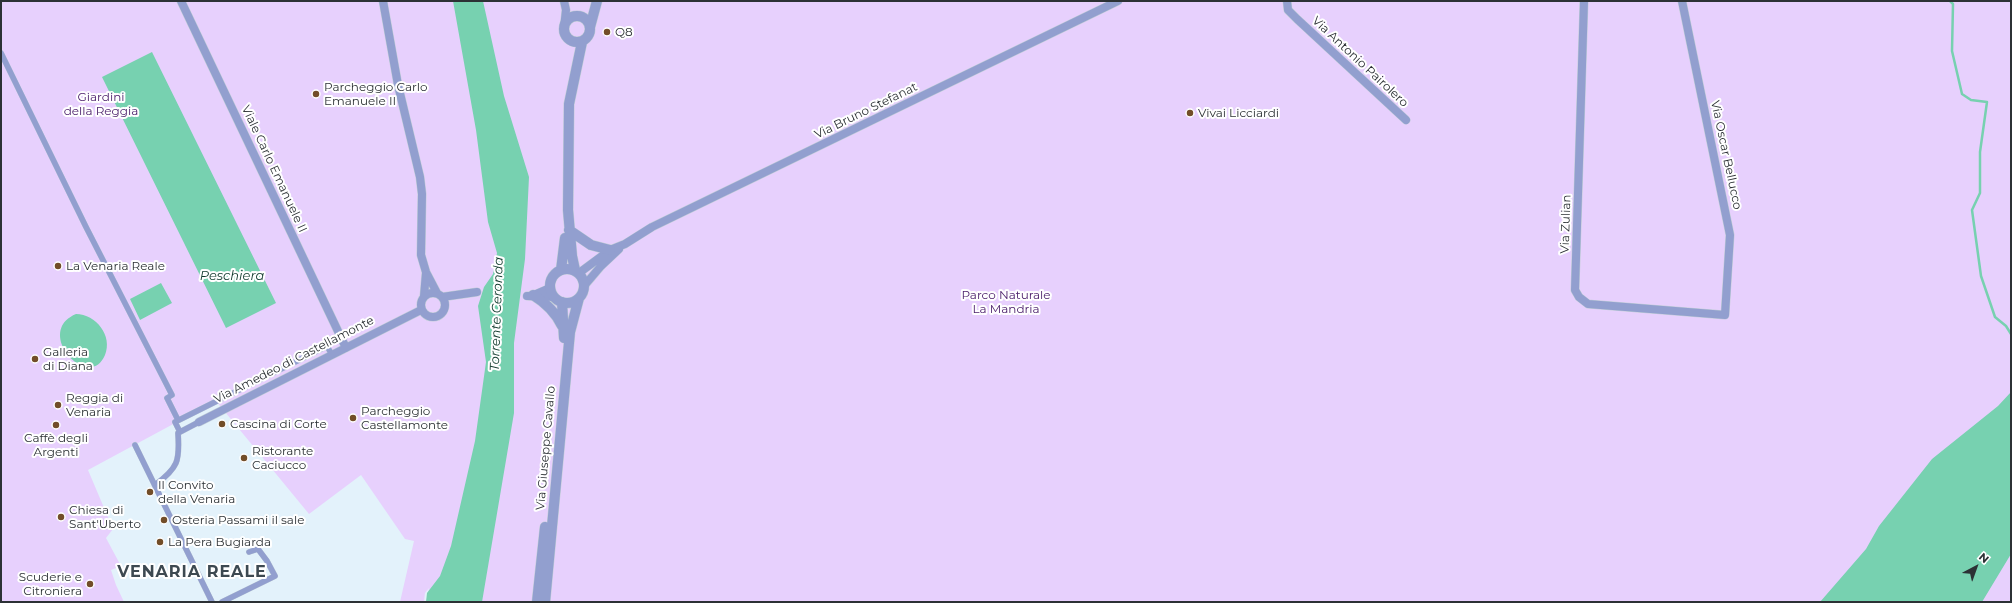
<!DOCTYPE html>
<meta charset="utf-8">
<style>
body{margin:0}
#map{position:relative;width:2012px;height:603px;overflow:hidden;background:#e3f2fb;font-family:Montserrat,sans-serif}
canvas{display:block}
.frame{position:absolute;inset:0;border:2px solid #2c3135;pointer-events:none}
.north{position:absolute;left:1956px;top:547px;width:40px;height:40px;-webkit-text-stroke:3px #fff;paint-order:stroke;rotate:41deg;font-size:11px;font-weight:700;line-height:16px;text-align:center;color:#2c3135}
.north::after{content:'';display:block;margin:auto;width:14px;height:18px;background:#2c3135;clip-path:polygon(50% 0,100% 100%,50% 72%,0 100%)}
</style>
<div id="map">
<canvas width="2012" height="603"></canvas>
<div class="frame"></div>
<div class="north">N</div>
</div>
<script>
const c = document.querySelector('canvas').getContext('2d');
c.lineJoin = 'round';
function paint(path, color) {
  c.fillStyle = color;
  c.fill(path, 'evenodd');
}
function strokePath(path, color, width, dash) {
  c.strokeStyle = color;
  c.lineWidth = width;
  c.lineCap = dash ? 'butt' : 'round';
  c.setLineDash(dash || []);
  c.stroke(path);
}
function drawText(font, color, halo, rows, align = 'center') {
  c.font = font + ' Montserrat,sans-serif';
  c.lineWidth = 4;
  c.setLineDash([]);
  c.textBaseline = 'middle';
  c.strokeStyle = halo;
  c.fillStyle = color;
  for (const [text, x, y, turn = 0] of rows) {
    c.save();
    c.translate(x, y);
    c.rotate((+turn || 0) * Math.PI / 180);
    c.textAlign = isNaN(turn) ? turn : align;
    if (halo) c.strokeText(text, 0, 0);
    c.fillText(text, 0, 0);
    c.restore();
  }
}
const green = new Path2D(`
 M1,1H2011V602H426L429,588L425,593L424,602H400L414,541L405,539L361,475L309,514L216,401L88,470L113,529L106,538L121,566L111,570L116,585L124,602H1Z`);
const water = new Path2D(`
 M453,1H483L504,96L529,177L525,259L514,343V413L482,602H426L427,593L440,576L451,546L475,441L486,362L478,306L484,287L493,274L497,253L488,222L476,130Z
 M152,52L276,303L226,328L102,77Z
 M161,283L172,303L140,320L130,299Z
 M76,314C96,314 113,336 105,355C89,393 33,332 76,314Z
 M2011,392V554L1982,602H1820L1866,549L1879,526L1932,459L1998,406Z`);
const stream = new Path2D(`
 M1950,1L1953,4L1952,51L1962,94L1971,100L1987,102L1980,152V193L1972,210L1981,276L1995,317L2006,326L2011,334`);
const pedestrian = new Path2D(`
 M1,53L86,227L172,395L167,398L178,420
 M180,432L175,422L327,346L332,355
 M135,445L212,602
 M155,485C178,468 180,461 178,433L199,422
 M222,602L275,576L267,561L258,549L249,552`);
const minor = new Path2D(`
 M181,1L346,348
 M383,1L398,85L420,177L422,194L421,255L426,272L437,293
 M564,1L566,10L564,28
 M1287,1L1288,10L1297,19L1406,120
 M1584,1L1575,290L1579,297L1588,304L1725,315L1730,235L1682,1
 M579,273L610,250L625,244L652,227L1118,1
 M584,286L601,266L619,249
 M421 305a12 12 0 1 1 24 0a12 12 0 1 1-24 0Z
 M534,295L550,288
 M424,296L426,273
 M527,296L554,297
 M442,297L477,292
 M199,422L421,310`);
const tertiary = new Path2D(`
 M564 29a13 13 0 1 1 26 0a13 13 0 1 1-26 0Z
 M590,27L597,1
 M569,230L591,245L610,250
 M550 286a17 17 0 1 1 34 0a17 17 0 1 1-34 0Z
 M561,270L565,238
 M575,270L572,256L568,210L569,104L582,42
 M533,295C546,303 556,313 562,326
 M562,302L564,338
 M537,602L545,527
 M545,602L570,332L579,298`);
const markers = [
 [607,32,4,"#724d28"],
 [316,94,4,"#724d28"],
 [1190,113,4,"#724d28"],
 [58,266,4,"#724d28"],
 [35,359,4,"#724d28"],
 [58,405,4,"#724d28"],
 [353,418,4,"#724d28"],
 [222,424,4,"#724d28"],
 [56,425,4,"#724d28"],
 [244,458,4,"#724d28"],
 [150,492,4,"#724d28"],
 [61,517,4,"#724d28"],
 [164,520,4,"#724d28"],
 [160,542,4,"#724d28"],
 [90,584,4,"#724d28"]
];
const poiNames = [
 ["Q8",615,32],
 ["Parcheggio Carlo",324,87],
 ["Emanuele II",324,101],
 ["Vivai Licciardi",1198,113],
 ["La Venaria Reale",66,266],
 ["Galleria",43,352],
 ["di Diana",43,366],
 ["Reggia di",66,398],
 ["Venaria",66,412],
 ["Parcheggio",361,411],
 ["Castellamonte",361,425],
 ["Cascina di Corte",230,424],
 ["Caffè degli",56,438,"center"],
 ["Argenti",56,452,"center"],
 ["Ristorante",252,451],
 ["Caciucco",252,465],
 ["Il Convito",158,485],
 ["della Venaria",158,499],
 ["Chiesa di",69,510],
 ["Sant'Uberto",69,524],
 ["Osteria Passami il sale",172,520],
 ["La Pera Bugiarda",168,542],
 ["Scuderie e",82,577,"right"],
 ["Citroniera",82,591,"right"]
];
const streetNames = [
 ["Via Antonio Pairolero",1360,62,43],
 ["Via Bruno Stefanat",866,111,-26],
 ["Via Oscar Bellucco",1726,155,78],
 ["Viale Carlo Emanuele II",274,169,65],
 ["Via Zulian",1566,224,-88],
 ["Via Amedeo di Castellamonte",294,360,-27],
 ["Via Giuseppe Cavallo",546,448,-85]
];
const parkNames = [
 ["Giardini",101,97],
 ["della Reggia",101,111],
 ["Parco Naturale",1006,295],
 ["La Mandria",1006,309]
];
const waterNames = [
 ["Peschiera",232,276],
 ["Torrente Ceronda",497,314,-88]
];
const districtNames = [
 ["VENARIA REALE",192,572]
];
paint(green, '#e7d0fd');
paint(water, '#77d1b0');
strokePath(stream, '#77d1b0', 2.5);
strokePath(pedestrian, '#c2cfd7', 6);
strokePath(minor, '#c2cfd7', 9);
strokePath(tertiary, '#c2cfd7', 11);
strokePath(pedestrian, '#929fcf', 5.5);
strokePath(minor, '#929fcf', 8);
strokePath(tertiary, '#929fcf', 10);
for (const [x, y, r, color] of markers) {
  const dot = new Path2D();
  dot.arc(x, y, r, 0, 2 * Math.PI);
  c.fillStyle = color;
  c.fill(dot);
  strokePath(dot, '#fff', 1.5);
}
drawText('12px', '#2c3135', '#fff', poiNames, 'left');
drawText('12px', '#2c3135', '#fff', streetNames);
drawText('12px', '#4c206c', '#fff', parkNames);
drawText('italic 13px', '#0f382b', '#fff', waterNames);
c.letterSpacing = '1px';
drawText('bold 16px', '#3d4951', '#fff', districtNames);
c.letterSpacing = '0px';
</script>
